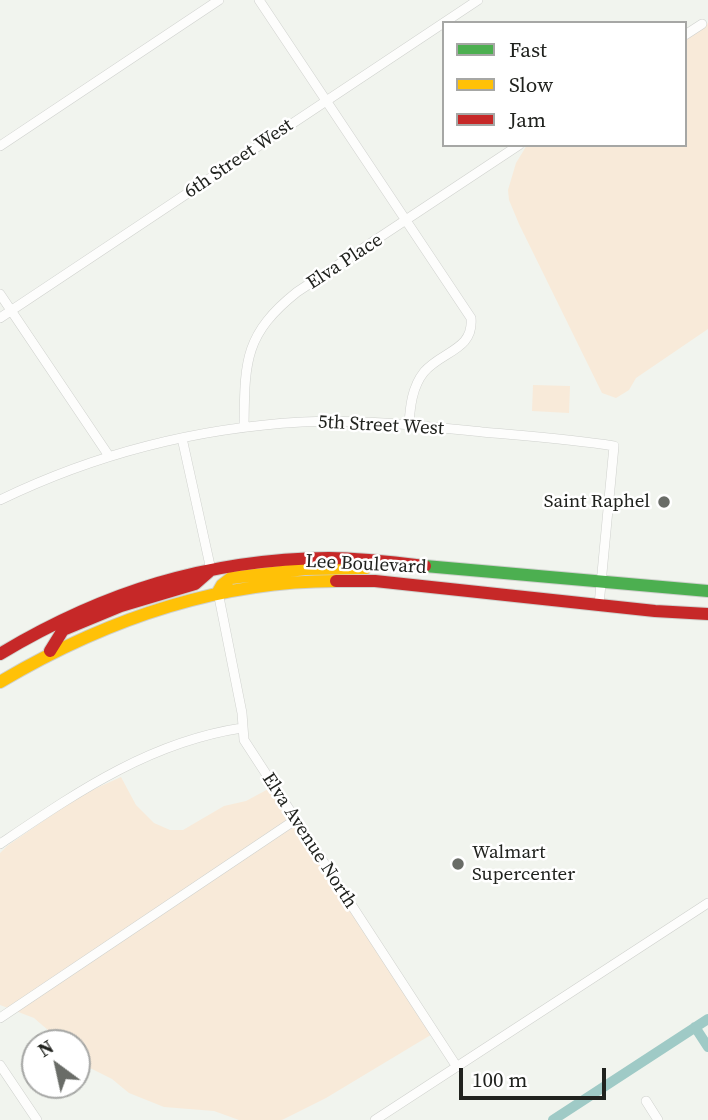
<!DOCTYPE html>
<style>
body{margin:0}
#map{position:relative;width:708px;height:1120px;overflow:hidden;background:#f1f4ee;font-family:"Source Serif 4",serif}
canvas{display:block}
.legend{position:absolute;left:442px;top:21px;width:245px;height:126px;box-sizing:border-box;background:#fff;border:2px solid #a6a7a5;margin:0;padding:9px 12px;list-style:none;font-size:21px;color:#20221e}
.legend li{display:flex;align-items:center;gap:14px;height:35px}
.legend b{width:35px;border:2px solid #a6a7a5}
.north{position:absolute;left:21px;top:1029px;width:70px;height:70px;box-sizing:border-box;background:#fff;border:2px solid #a6a7a5;border-radius:50%;rotate:327deg;font-size:19px;font-weight:700;line-height:28px;text-align:center;color:#20221e}
.north::after{content:'';display:block;margin:auto;width:24px;height:32px;background:#696c67;clip-path:polygon(50% 0,100% 100%,50% 72%,0 100%)}
.scale{position:absolute;left:459px;top:1068px;width:147px;height:32px;box-sizing:border-box;border:4px solid #20221e;border-top:0;padding-left:9px;font-size:21px;line-height:24px;white-space:nowrap;color:#20221e;-webkit-text-stroke:5px #fff;paint-order:stroke}
</style>
<div id="map">
<canvas width="708" height="1120"></canvas>
<ul class="legend">
<li><b style="height:9px;background:#4caf50"></b>Fast</li>
<li><b style="height:9px;background:#ffc107"></b>Slow</li>
<li><b style="height:9px;background:#c62828"></b>Jam</li>
</ul>
<div class="north">N</div>
<div class="scale">100 m</div>
</div>
<script>
const c = document.querySelector('canvas').getContext('2d');
c.lineJoin = 'round';
function paint(path, color) {
  c.fillStyle = color;
  c.fill(path, 'evenodd');
}
function strokePath(path, color, width, dash) {
  c.strokeStyle = color;
  c.lineWidth = width;
  c.lineCap = dash ? 'butt' : 'round';
  c.setLineDash(dash || []);
  c.stroke(path);
}
function drawText(font, color, halo, rows, align = 'center') {
  c.font = font + ' "Source Serif 4",serif';
  c.lineWidth = 5;
  c.setLineDash([]);
  c.textBaseline = 'middle';
  c.strokeStyle = halo;
  c.fillStyle = color;
  for (const [text, x, y, turn = 0] of rows) {
    c.save();
    c.translate(x, y);
    c.rotate((+turn || 0) * Math.PI / 180);
    c.textAlign = isNaN(turn) ? turn : align;
    if (halo) c.strokeText(text, 0, 0);
    c.fillText(text, 0, 0);
    c.restore();
  }
}
const green = new Path2D(`
 M708,23V329L636,378L629,390L616,398L602,393L519,224L509,200L508,190L516,163L527,145H685V38Z
 M533,385L570,386L569,413L532,411Z
 M121,777L136,805L154,823L170,830H183L224,806L246,801L272,787L434,1033L326,1098L282,1120H239L214,1111L164,1107L129,1093L112,1079L90,1068L77,1056V1043H63L34,1018L0,1005V853L7,846L81,795Z`);
const canal = new Path2D(`
 M695,1027L708,1047
 M553,1120L708,1019`);
const street = new Path2D(`
 M259,0L471,318C474,350 442,351 424,372C412,387 410,407 409,425
 M685,35L702,24
 M0,146L219,0
 M0,294L109,456
 M0,318L478,0
 M244,427C245,363 243,335 297,292L519,145
 M182,438L211,570
 M0,500C95,454 197,428 302,422C362,419 422,426 482,432C526,436 570,439 614,446L599,605
 M218,592L242,713L244,740L457,1067
 M0,844C76,793 149,742 242,728
 M0,1018L295,820
 M0,1065L37,1120
 M646,1101L658,1120
 M375,1120L708,903`);
const fast = new Path2D(`
 M425,566L708,591`);
const slow = new Path2D(`
 M218,592L222,585L231,578L305,569L366,568
 M0,682C103,621 215,581 336,581`);
const jam = new Path2D(`
 M336,581H375L655,611L708,614
 M50,651L63,630L121,606L195,584L211,570
 M0,654C103,592 208,559 329,558C361,558 393,562 425,566`);
const markers = [
 [664,502,7,"#696c67"],
 [458,864,7,"#696c67"]
];
const streetNames = [
 ["6th Street West",239,159,-34],
 ["Elva Place",345,262,-33],
 ["5th Street West",381,426,3],
 ["Lee Boulevard",366,565,3],
 ["Elva Avenue North",309,841,57]
];
const poiNames = [
 ["Saint Raphel",650,502],
 ["Walmart",472,853,"left"],
 ["Supercenter",472,875,"left"]
];
paint(green, '#f8ead9');
strokePath(canal, '#9fcac6', 10);
strokePath(street, '#cfd1cd', 10);
strokePath(fast, '#cfd1cd', 14);
strokePath(slow, '#cfd1cd', 14);
strokePath(jam, '#cfd1cd', 14);
strokePath(street, '#fdfdfc', 9);
strokePath(fast, '#4caf50', 12);
strokePath(slow, '#ffc107', 12);
strokePath(jam, '#c62828', 12);
for (const [x, y, r, color] of markers) {
  const dot = new Path2D();
  dot.arc(x, y, r, 0, 2 * Math.PI);
  c.fillStyle = color;
  c.fill(dot);
  strokePath(dot, '#fff', 2.5);
}
drawText('19px', '#20221e', '#fff', streetNames);
drawText('19px', '#20221e', '#fff', poiNames, 'right');
</script>
